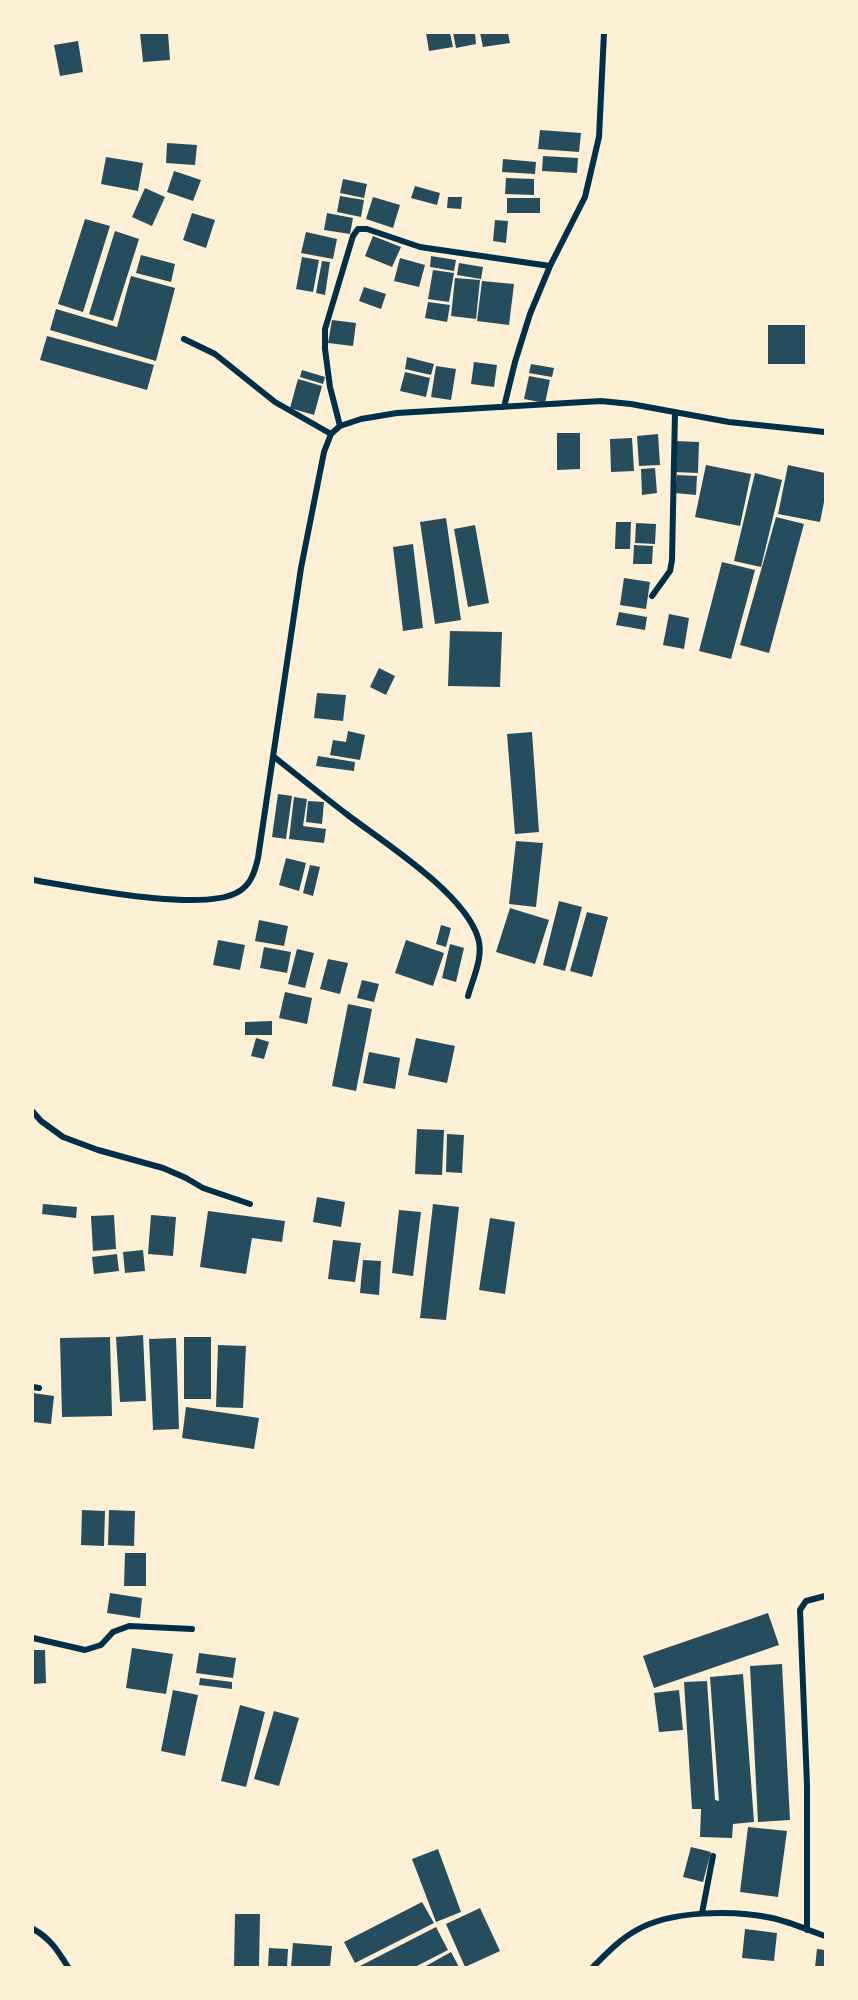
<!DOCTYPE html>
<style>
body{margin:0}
#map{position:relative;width:858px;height:2000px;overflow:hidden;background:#fdf0d5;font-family:"Zilla Slab",serif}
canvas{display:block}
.frame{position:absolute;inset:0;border:34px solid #fdf0d5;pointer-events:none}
</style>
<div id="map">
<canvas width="858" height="2000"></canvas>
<div class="frame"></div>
</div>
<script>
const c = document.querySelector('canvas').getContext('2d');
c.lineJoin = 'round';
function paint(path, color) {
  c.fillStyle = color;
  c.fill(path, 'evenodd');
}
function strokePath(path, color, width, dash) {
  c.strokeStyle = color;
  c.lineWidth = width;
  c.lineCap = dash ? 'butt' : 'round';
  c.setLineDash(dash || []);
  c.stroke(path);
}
const building = new Path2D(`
 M140,33H168L170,60L143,62Z
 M426,33H450L453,47L429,51Z
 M453,33H475L476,44L456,48Z
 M480,33H508L510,43L483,47Z
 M78,41L83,72L60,76L54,45Z
 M540,130L581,133L579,152L538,149Z
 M167,143L197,145L195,165L166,163Z
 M543,156L578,158L577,173L542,171Z
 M106,157L143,163L138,191L101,184Z
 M503,159L536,162L535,174L502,172Z
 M174,171L201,180L193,201L167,192Z
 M506,178L534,179V195L505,194Z
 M343,179L367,184L364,198L340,193Z
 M415,186L440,193L437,205L411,198Z
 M145,188L165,197L152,226L132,217Z
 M340,196L364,200L361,217L337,212Z
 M373,197L400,205L393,228L366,219Z
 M448,197H462L461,209L447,208Z
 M507,198H540V213H507Z
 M192,213L215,220L206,248L183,240Z
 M327,213L353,218L350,234L324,230Z
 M85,219L110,226L83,312L58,304Z
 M495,220L508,221L506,243L493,241Z
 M115,231L139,239L113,321L89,314Z
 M306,232L337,239L333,259L301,253Z
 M373,236L401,247L392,267L365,256Z
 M141,255L175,264L171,282L136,273Z
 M431,256L456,260L454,271L430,267Z
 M302,257L319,260L313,292L296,289Z
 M400,258L425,265L419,287L394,281Z
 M322,261L330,262L325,295L316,293Z
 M459,263L483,267L481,279L457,275Z
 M433,270L454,273L449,302L428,299Z
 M131,276L175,288L156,361L50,330L56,309L117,327Z
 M455,278L480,280L476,319L451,316Z
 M482,281L514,284L509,325L477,321Z
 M364,287L386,294L381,309L359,301Z
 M428,302L450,305L447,322L425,318Z
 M332,320L356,323L353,346L328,343Z
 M768,325H805V364H768Z
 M47,336L154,365L147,390L40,360Z
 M407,357L434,364L431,375L405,369Z
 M474,362L497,365L494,387L471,384Z
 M531,364L554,368L552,377L529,373Z
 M436,366L456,369L451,400L431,397Z
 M302,370L325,377L323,384L300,377Z
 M405,372L430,378L426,397L400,391Z
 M529,376L550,380L545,403L524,399Z
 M298,379L322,386L314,415L290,408Z
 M557,433H580V469L557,470Z
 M658,434L660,465L639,466L637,436Z
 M632,438L634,471L611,472L610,439Z
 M676,441L699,442L698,473L674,472Z
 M706,465L751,474L740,526L695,517Z
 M788,465L825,473V497L820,522L778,514Z
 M655,468L657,493L642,495L641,469Z
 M755,473L782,480L761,567L734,561Z
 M677,475L697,476L696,495L675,493Z
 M776,517L804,524L769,653L740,645Z
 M446,518L461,620L435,624L420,522Z
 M616,522H631L630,549H615Z
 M636,523L656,524L655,544L635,543Z
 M475,525L489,603L468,607L454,529Z
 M413,544L423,628L403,631L393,547Z
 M634,545L653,546L652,564H633Z
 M722,562L755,570L731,659L699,651Z
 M624,578L650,582L646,609L620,605Z
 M619,612L647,617L645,630L616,625Z
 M669,614L689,618L684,649L663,645Z
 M450,631L502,632L500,687L448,686Z
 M379,668L395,676L386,695L370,687Z
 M317,693L346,695L343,721L314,718Z
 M348,731L365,735L360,760L330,755L333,740L346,742Z
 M532,732L539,832L515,834L507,734Z
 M318,756L355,762L354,771L316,766Z
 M278,794L292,796L286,839L272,837Z
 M294,797L307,799L303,826L326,829L324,843L289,839Z
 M308,801L324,802L322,824L306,822Z
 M516,841L543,843L536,907L509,904Z
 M286,858L306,863L299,891L279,885Z
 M310,865L320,867L313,896L303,893Z
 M559,901L582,907L565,971L543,965Z
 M510,908L549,920L535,964L496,952Z
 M587,912L608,917L592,977L570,971Z
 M259,920L288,926L284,946L255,941Z
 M441,925L451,928L446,947L436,944Z
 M218,940L245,945L240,970L213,965Z
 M406,940L444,953L433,986L395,973Z
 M450,944L464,948L456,982L442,978Z
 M264,947L291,952L287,973L260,968Z
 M297,949L314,953L305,988L288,984Z
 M328,959L348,963L340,994L320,989Z
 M362,980L379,984L374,1002L357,998Z
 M285,992L312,998L307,1024L279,1018Z
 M348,1004L372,1009L356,1091L332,1086Z
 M272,1021V1035H245V1022Z
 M256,1038L269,1042L264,1059L251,1056Z
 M416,1038L455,1046L447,1083L408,1075Z
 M369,1052L400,1058L395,1089L363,1083Z
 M417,1129L444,1130L442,1175L415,1174Z
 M447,1134L464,1135L462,1173L446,1172Z
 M317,1197L345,1202L341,1227L313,1222Z
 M43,1204L77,1207L76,1218L42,1214Z
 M433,1204L459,1207L446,1320L420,1318Z
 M399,1210L421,1212L413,1276L392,1273Z
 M208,1211L285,1221L282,1242L252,1238L246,1274L200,1267Z
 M114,1215L116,1249L93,1251L91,1216Z
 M151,1215L176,1217L173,1256L148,1254Z
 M490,1218L515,1222L505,1294L479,1290Z
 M333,1240L361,1243L355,1282L328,1279Z
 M143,1250L145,1271L125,1273L123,1252Z
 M117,1254L119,1271L94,1274L92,1257Z
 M363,1260L381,1261L379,1295L360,1293Z
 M143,1335L146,1401L120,1402L116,1337Z
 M110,1337L112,1416L62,1417L60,1338Z
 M184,1337H211V1399H184Z
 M176,1338L179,1429L153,1430L149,1339Z
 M218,1345L246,1346L243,1408L216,1407Z
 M33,1393L54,1396L51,1424L33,1422Z
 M186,1407L259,1418L254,1449L182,1438Z
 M82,1510L105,1511L104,1546L81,1545Z
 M109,1510L135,1511L134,1546L108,1545Z
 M125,1553H146V1586H124Z
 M110,1593L142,1598L140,1618L107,1613Z
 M768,1613L779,1645L654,1688L643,1656Z
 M132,1648L173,1654L166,1694L126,1688Z
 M33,1650H45L46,1683L33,1684Z
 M199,1653L236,1658L233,1678L196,1673Z
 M782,1664L790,1820L758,1822L750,1666Z
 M743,1674L754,1822L733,1824L732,1838L700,1837L701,1809H692L684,1682L707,1681L715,1800L719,1801L710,1677Z
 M200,1678L232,1682V1689L199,1685Z
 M173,1690L198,1695L185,1756L161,1751Z
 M679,1690L683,1730L659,1732L654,1693Z
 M240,1705L265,1712L246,1787L221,1781Z
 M274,1711L299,1718L279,1786L254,1779Z
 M748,1827L787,1831L778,1897L740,1892Z
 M691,1847L711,1852L703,1882L683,1877Z
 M438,1849L461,1912L436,1922L412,1859Z
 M422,1902L434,1923L355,1963L344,1942Z
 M480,1908L500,1951L465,1967L446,1924Z
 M235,1914H260L259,1967H234Z
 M436,1927L448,1950L415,1967H358Z
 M745,1929L777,1933L774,1961L742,1958Z
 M293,1943L332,1946L330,1967H291Z
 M269,1948L288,1949L287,1967H268Z
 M817,1949L825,1950V1967H815Z
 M451,1952L459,1967H424Z`);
const minor = new Path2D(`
 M184,339L215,354L275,402L331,434
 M504,407L515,362L530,314L550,266L585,197L599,137L604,33
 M340,426L330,387L325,349V329L353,236L358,229H367L420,247L550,266
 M652,596L670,571L672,560L675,412
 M273,756C298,776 323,796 349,816C385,843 465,894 478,938C484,956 473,978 468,996
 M33,880C77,887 202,913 238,892C251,885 255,871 258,858L301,568L324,452L331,434L340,426L361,419L397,413L601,401L631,404L729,422L825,432
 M33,1112L41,1121L63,1137L98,1150L163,1168L186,1178L203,1188L250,1204
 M33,1387L39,1388
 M33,1638L85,1650L101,1645L113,1632L129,1626L192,1629
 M702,1913L713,1856
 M33,1929C50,1938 58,1951 68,1967
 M807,1930V1785L800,1610L806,1601L825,1596
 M593,1967C606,1954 619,1940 635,1931C670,1910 733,1910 772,1918C790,1922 808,1930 825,1936`);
paint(building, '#264d5e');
strokePath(minor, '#003049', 6);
</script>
